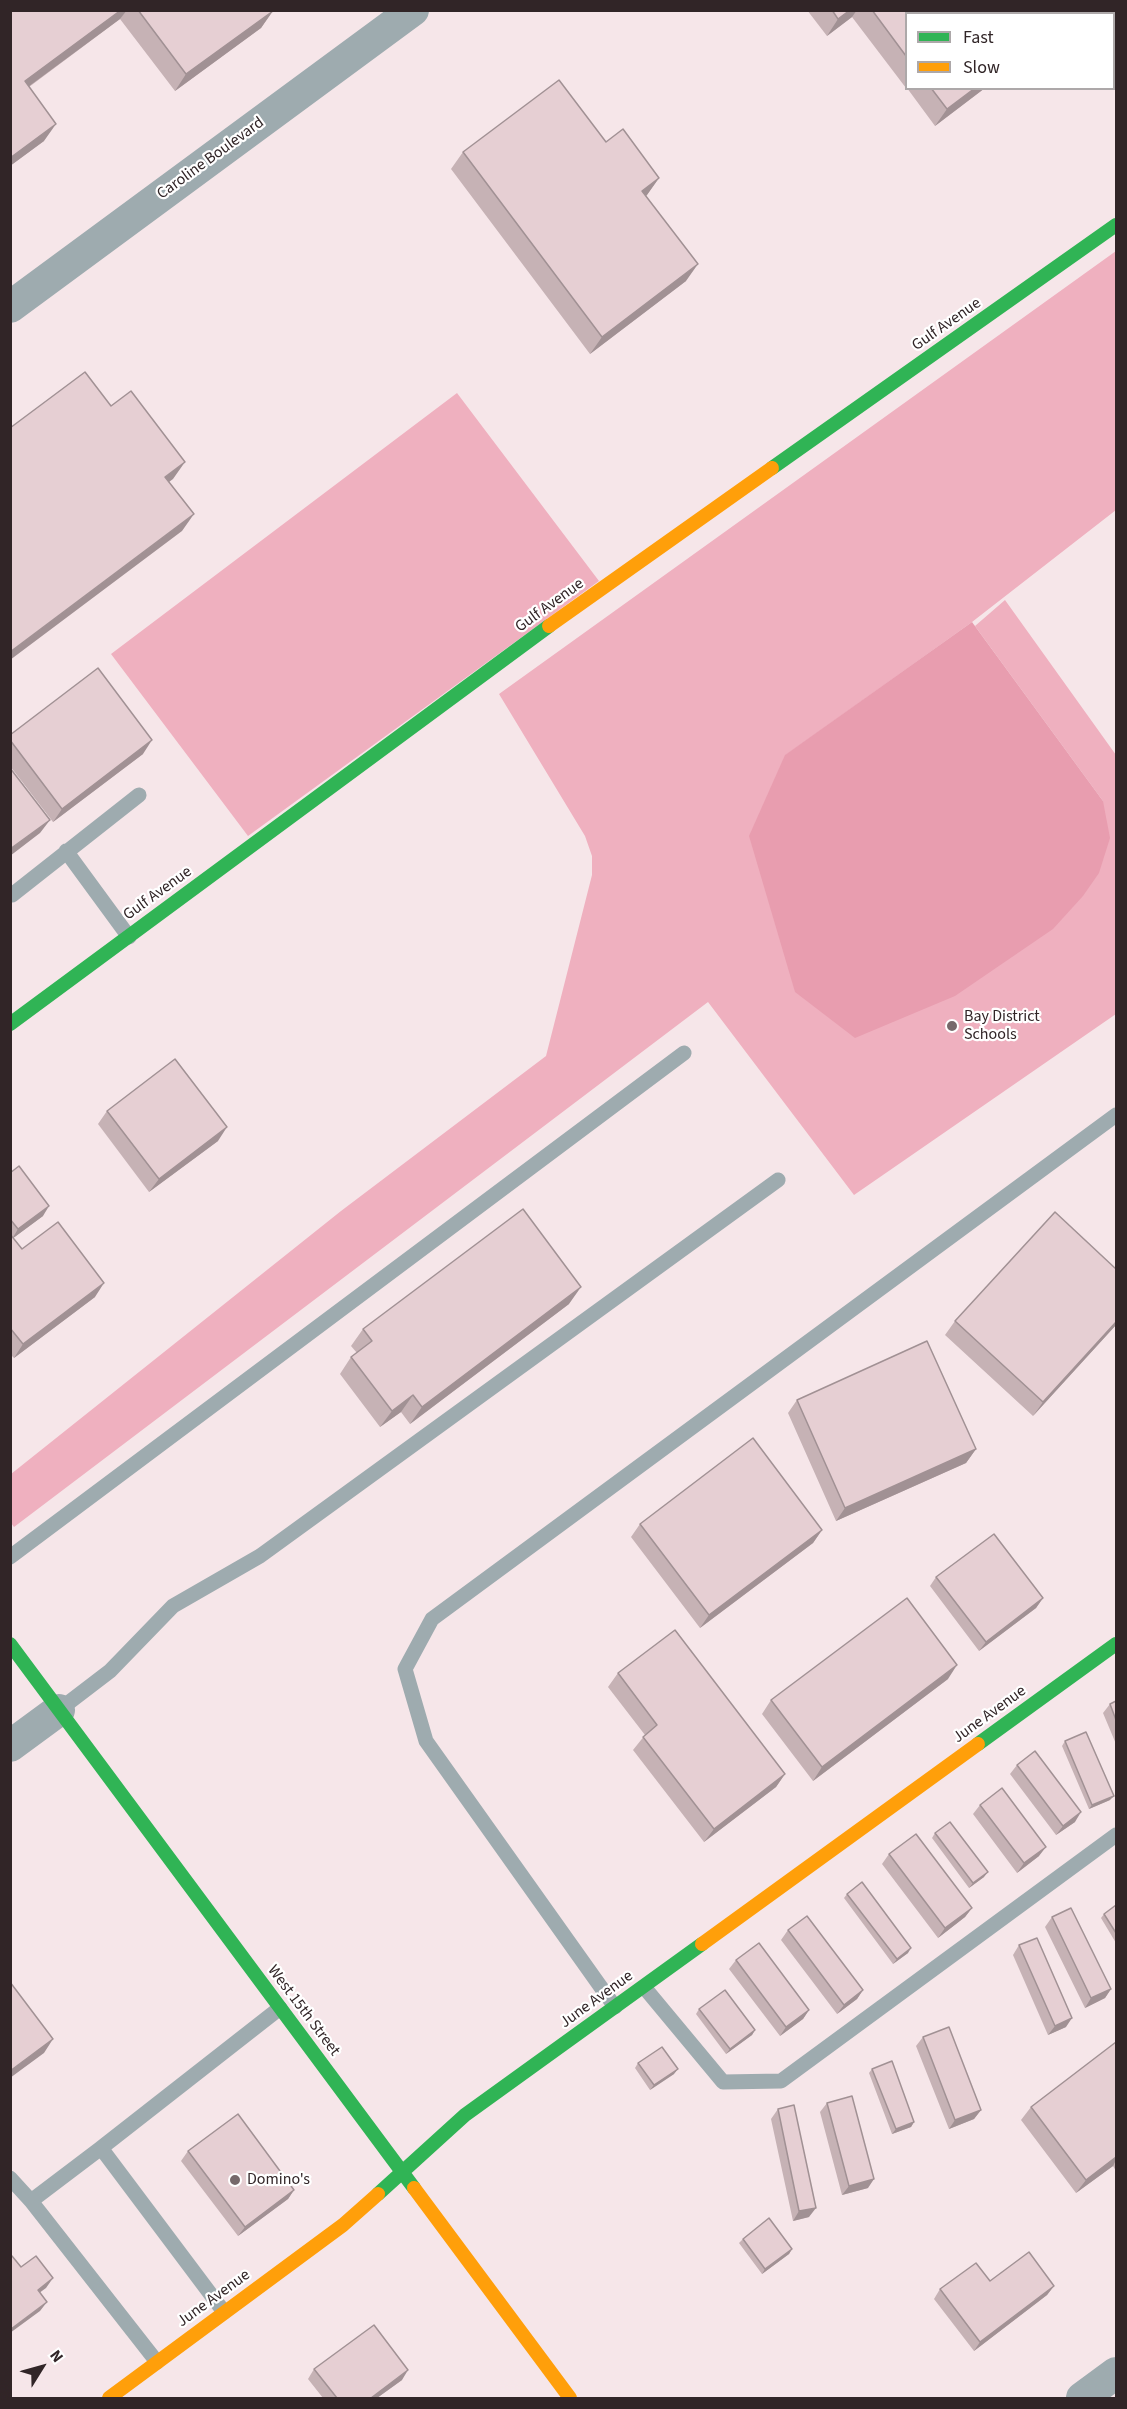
<!DOCTYPE html>
<style>
body{margin:0}
#map{position:relative;width:1127px;height:2409px;overflow:hidden;background:#f6e6e9;font-family:"Source Sans 3",sans-serif}
canvas{display:block}
.frame{position:absolute;inset:0;border:12px solid #312527;pointer-events:none}
.legend{position:absolute;left:905px;top:12px;width:210px;height:78px;box-sizing:border-box;background:#fff;border:2px solid #ada8a9;margin:0;padding:8px 10px;list-style:none;font-size:18px;color:#312527}
.legend li{display:flex;align-items:center;gap:12px;height:30px}
.legend b{width:30px;border:2px solid #ada8a9}
.north{position:absolute;left:12px;top:2337px;width:60px;height:60px;-webkit-text-stroke:4px #fff;paint-order:stroke;rotate:53deg;font-size:16px;font-weight:700;line-height:24px;text-align:center;color:#312527}
.north::after{content:'';display:block;margin:auto;width:21px;height:27px;background:#312527;clip-path:polygon(50% 0,100% 100%,50% 72%,0 100%)}
</style>
<div id="map">
<canvas width="1127" height="2409"></canvas>
<div class="frame"></div>
<ul class="legend">
<li><b style="height:8px;background:#30b455"></b>Fast</li>
<li><b style="height:8px;background:#ff9f0a"></b>Slow</li>
</ul>
<div class="north">N</div>
</div>
<script>
const c = document.querySelector('canvas').getContext('2d');
c.lineJoin = 'round';
function paint(path, color) {
  c.fillStyle = color;
  c.fill(path, 'evenodd');
}
function strokePath(path, color, width, dash) {
  c.strokeStyle = color;
  c.lineWidth = width;
  c.lineCap = dash ? 'butt' : 'round';
  c.setLineDash(dash || []);
  c.stroke(path);
}
function drawText(font, color, halo, rows, align = 'center') {
  c.font = font + ' "Source Sans 3",sans-serif';
  c.lineWidth = 4.5;
  c.setLineDash([]);
  c.textBaseline = 'middle';
  c.strokeStyle = halo;
  c.fillStyle = color;
  for (const [text, x, y, turn = 0] of rows) {
    c.save();
    c.translate(x, y);
    c.rotate((+turn || 0) * Math.PI / 180);
    c.textAlign = isNaN(turn) ? turn : align;
    if (halo) c.strokeText(text, 0, 0);
    c.fillText(text, 0, 0);
    c.restore();
  }
}
const forest = new Path2D(`
 M1116,251V510L972,622L786,755L1103,801L975,626L1005,600L1116,755V1014L854,1195L708,1002L14,1527L11,1523V1474L341,1211L546,1056L592,875V856L585,836L499,694Z
 M457,393L599,581L248,836L111,654Z`);
const water = new Path2D(`
 M972,622L1103,801L1110,838L1099,873L1083,896L1053,929L955,996L855,1038L795,992L749,836L785,755Z`);
const lane = new Path2D(`
 M66,851L129,937
 M12,895L139,795
 M10,1557L684,1053
 M59,1710L110,1671L173,1606L260,1556L778,1180
 M644,1987L723,2082L781,2081L1116,1835
 M615,2007L426,1741L405,1669L432,1619L1116,1115
 M101,2148L31,2201L157,2362
 M10,2178L31,2201
 M224,2312L101,2148L280,2008`);
const street = new Path2D(`
 M10,307L413,10
 M10,1746L59,1710
 M1082,2398L1116,2373`);
const fast = new Path2D(`
 M772,468L1116,225
 M10,1024L549,626
 M10,1644L414,2188
 M978,1744L1116,1644
 M378,2194L465,2115L702,1944`);
const slow = new Path2D(`
 M549,626L772,468
 M702,1944L978,1744
 M414,2188L570,2398
 M109,2398L343,2225L378,2194`);
const wall = new Path2D(`
 M10,10H273L261,28L175,91L120,19L29,87L44,141L10,166Z
 M807,10H1088L1084,14H906V88L852,17L827,36Z
 M907,88H985L935,126Z
 M606,142L659,178L646,196L686,281L590,354L451,169L463,152Z
 M10,735L143,754L53,822L10,766Z
 M107,1111L218,1141L149,1192L98,1124Z
 M10,1173L43,1216L13,1238L22,1249L95,1297L14,1358L10,1354Z
 M569,1304L410,1424L401,1412L380,1427L340,1374L351,1357L357,1353L351,1346L363,1329Z
 M955,1321L1116,1325L1033,1416L945,1335Z
 M797,1400L976,1449L966,1463L836,1521L788,1413Z
 M640,1524L822,1530L813,1543L700,1628L631,1537Z
 M936,1577L1043,1598L1036,1608L979,1651L930,1586Z
 M618,1673L785,1774L776,1787L704,1842L633,1750L645,1735L608,1687Z
 M948,1679L813,1781L762,1714L771,1700Z
 M1116,1701V1744L1103,1713L1110,1704Z
 M1065,1741L1110,1800L1089,1809L1062,1746Z
 M1017,1765L1075,1822L1056,1835L1010,1774Z
 M980,1805L1039,1856L1017,1873L973,1814Z
 M935,1833L984,1877L969,1888L932,1838Z
 M889,1854L972,1908L965,1917L938,1938L882,1864Z
 M847,1894L908,1953L893,1964L844,1898Z
 M1116,1905V1943L1101,1918L1104,1914Z
 M1052,1917L1111,1989L1105,1998L1085,2008L1045,1927Z
 M788,1930L863,1990L857,1999L837,2014L781,1940Z
 M1019,1945L1066,2027L1048,2035L1013,1955Z
 M736,1960L809,2010L803,2019L780,2036L729,1969Z
 M699,2009L755,2030L752,2035L726,2054L696,2014Z
 M923,2037L981,2110L974,2119L949,2129L916,2046Z
 M1116,2042V2171L1113,2166L1076,2193L1021,2120L1031,2107Z
 M638,2063L674,2074L650,2090L635,2068Z
 M872,2069L914,2122L911,2127L892,2134L869,2073Z
 M827,2103L868,2188L842,2195L820,2112Z
 M778,2109L809,2217L793,2221L771,2119Z
 M188,2151L294,2190L288,2199L238,2236L181,2161Z
 M743,2239L792,2249L789,2254L762,2274L739,2243Z
 M990,2281L1054,2286L1047,2295L974,2351L934,2299L940,2289Z
 M314,2369L402,2380L377,2398H323L308,2379Z`);
const shadedWall = new Path2D(`
 M121,10H127L120,19L13,98L25,81Z
 M850,10H857L852,17L827,36L838,19Z
 M1078,10H1088L1084,14H1074Z
 M273,11L261,28L175,91L186,74Z
 M975,88H985L935,126L947,109Z
 M56,124L44,141L10,166V158Z
 M659,178L647,195L631,208L642,191Z
 M698,264L686,281L590,354L602,337Z
 M185,462L173,479L153,494L165,477Z
 M194,514L182,531L10,660V652Z
 M152,740L143,754L53,822L62,809Z
 M50,820L40,833L10,856V849Z
 M227,1127L218,1141L149,1192L159,1179Z
 M49,1206L43,1216L12,1239L18,1229Z
 M104,1283L95,1297L14,1358L23,1344Z
 M581,1287L569,1304L410,1424L422,1407Z
 M1116,1322V1325L1033,1416L1043,1402Z
 M413,1395L401,1412L380,1427L392,1411Z
 M976,1449L966,1463L836,1521L845,1508Z
 M822,1530L813,1543L700,1628L709,1615Z
 M1043,1598L1036,1608L979,1651L986,1642Z
 M957,1665L948,1679L813,1781L822,1767Z
 M785,1774L776,1787L704,1842L714,1829Z
 M1114,1796L1110,1800L1089,1809L1092,1805Z
 M1081,1812L1075,1822L1056,1835L1063,1826Z
 M1046,1847L1039,1856L1017,1873L1024,1863Z
 M988,1872L984,1877L969,1888L973,1883Z
 M972,1908L965,1917L938,1938L945,1928Z
 M911,1948L908,1953L893,1964L897,1959Z
 M1111,1989L1105,1998L1085,2008L1091,1998Z
 M863,1990L857,1999L837,2014L844,2005Z
 M809,2010L803,2019L780,2036L786,2027Z
 M1072,2018L1066,2027L1048,2035L1055,2026Z
 M755,2030L752,2035L726,2054L730,2049Z
 M53,2039L44,2053L10,2078V2071Z
 M678,2069L674,2074L650,2090L654,2085Z
 M981,2110L974,2119L949,2129L955,2120Z
 M914,2122L911,2127L892,2134L896,2129Z
 M1116,2157V2160L1113,2166L1076,2193L1086,2180Z
 M874,2179L868,2188L842,2195L849,2186Z
 M294,2190L288,2199L238,2236L245,2227Z
 M816,2208L809,2217L793,2221L799,2211Z
 M792,2249L789,2254L762,2274L765,2269Z
 M53,2278L46,2288L31,2299L38,2290Z
 M1054,2286L1047,2295L974,2351L980,2342Z
 M47,2302L40,2311L10,2333L11,2329Z
 M408,2370L402,2380L377,2398H371Z`);
const building = new Path2D(`
 M10,10H121L25,81L56,124L10,158Z
 M138,10H273V11L186,74Z
 M832,10H850L838,19Z
 M872,10H1078L1074,14H906V56Z
 M559,80L606,142L623,129L659,178L642,191L698,264L602,337L463,152Z
 M931,88H975L947,109Z
 M85,372L111,406L131,391L185,462L165,477L194,514L10,652V428Z
 M98,668L152,740L62,809L10,740V735Z
 M10,768L50,820L10,849Z
 M175,1059L227,1127L159,1179L107,1111Z
 M19,1166L49,1206L18,1229L10,1219V1173Z
 M523,1209L581,1287L422,1407L413,1395L392,1411L351,1357L372,1341L363,1329Z
 M1055,1212L1116,1269V1322L1043,1402L955,1321Z
 M58,1222L104,1283L23,1344L10,1328V1234L22,1249Z
 M927,1341L976,1449L845,1508L797,1400Z
 M753,1438L822,1530L709,1615L640,1524Z
 M994,1534L1043,1598L986,1642L936,1577Z
 M907,1598L957,1665L822,1767L771,1700Z
 M675,1630L785,1774L714,1829L643,1737L657,1725L618,1673Z
 M1116,1701V1720L1110,1704Z
 M1086,1732L1114,1796L1092,1805L1065,1741Z
 M1035,1751L1081,1812L1063,1826L1017,1765Z
 M1002,1788L1046,1847L1024,1863L980,1805Z
 M950,1822L988,1872L973,1883L935,1833Z
 M916,1834L972,1908L945,1928L889,1854Z
 M862,1882L911,1948L897,1959L847,1894Z
 M1116,1905V1933L1104,1914Z
 M1071,1908L1111,1989L1091,1998L1052,1917Z
 M807,1916L863,1990L844,2005L788,1930Z
 M1037,1938L1072,2018L1055,2026L1019,1945Z
 M759,1943L809,2010L786,2027L736,1960Z
 M10,1982L53,2039L10,2071Z
 M725,1990L755,2030L730,2049L699,2009Z
 M949,2027L981,2110L955,2120L923,2037Z
 M1116,2042V2157L1086,2180L1031,2107Z
 M662,2047L678,2069L654,2085L638,2063Z
 M892,2061L914,2122L896,2129L872,2069Z
 M852,2096L874,2179L849,2186L827,2103Z
 M794,2105L816,2208L799,2211L778,2109Z
 M238,2114L294,2190L245,2227L188,2151Z
 M769,2218L792,2249L765,2269L743,2239Z
 M1029,2252L1054,2286L980,2342L940,2289L976,2263L990,2281Z
 M12,2256L21,2267L36,2256L53,2278L38,2290L47,2302L11,2329L10,2257Z
 M374,2325L408,2370L371,2398H337L314,2369Z`);
const markers = [
 [952,1026,6,"#76696b"],
 [235,2180,6,"#76696b"]
];
const streetNames = [
 ["Caroline Boulevard",211,159,-36],
 ["Gulf Avenue",947,325,-35],
 ["Gulf Avenue",550,606,-36],
 ["Gulf Avenue",158,894,-36],
 ["June Avenue",990,1715,-36],
 ["June Avenue",597,2000,-36],
 ["West 15th Street",303,2011,53],
 ["June Avenue",214,2299,-36]
];
const poiNames = [
 ["Bay District",964,1017],
 ["Schools",964,1035],
 ["Domino's",247,2180]
];
paint(forest, '#efb0bf');
paint(water, '#e89daf');
strokePath(lane, '#9eabaf', 15);
strokePath(street, '#9eabaf', 32);
strokePath(fast, '#30b455', 14);
strokePath(slow, '#ff9f0a', 14);
paint(wall, '#c6b2b5');
paint(shadedWall, '#a19194');
paint(building, '#e6cfd3');
strokePath(building, '#a19194', 1.5);
for (const [x, y, r, color] of markers) {
  const dot = new Path2D();
  dot.arc(x, y, r, 0, 2 * Math.PI);
  c.fillStyle = color;
  c.fill(dot);
  strokePath(dot, '#fff', 2);
}
drawText('16px', '#312527', '#fff', streetNames);
drawText('16px', '#312527', '#fff', poiNames, 'left');
</script>
